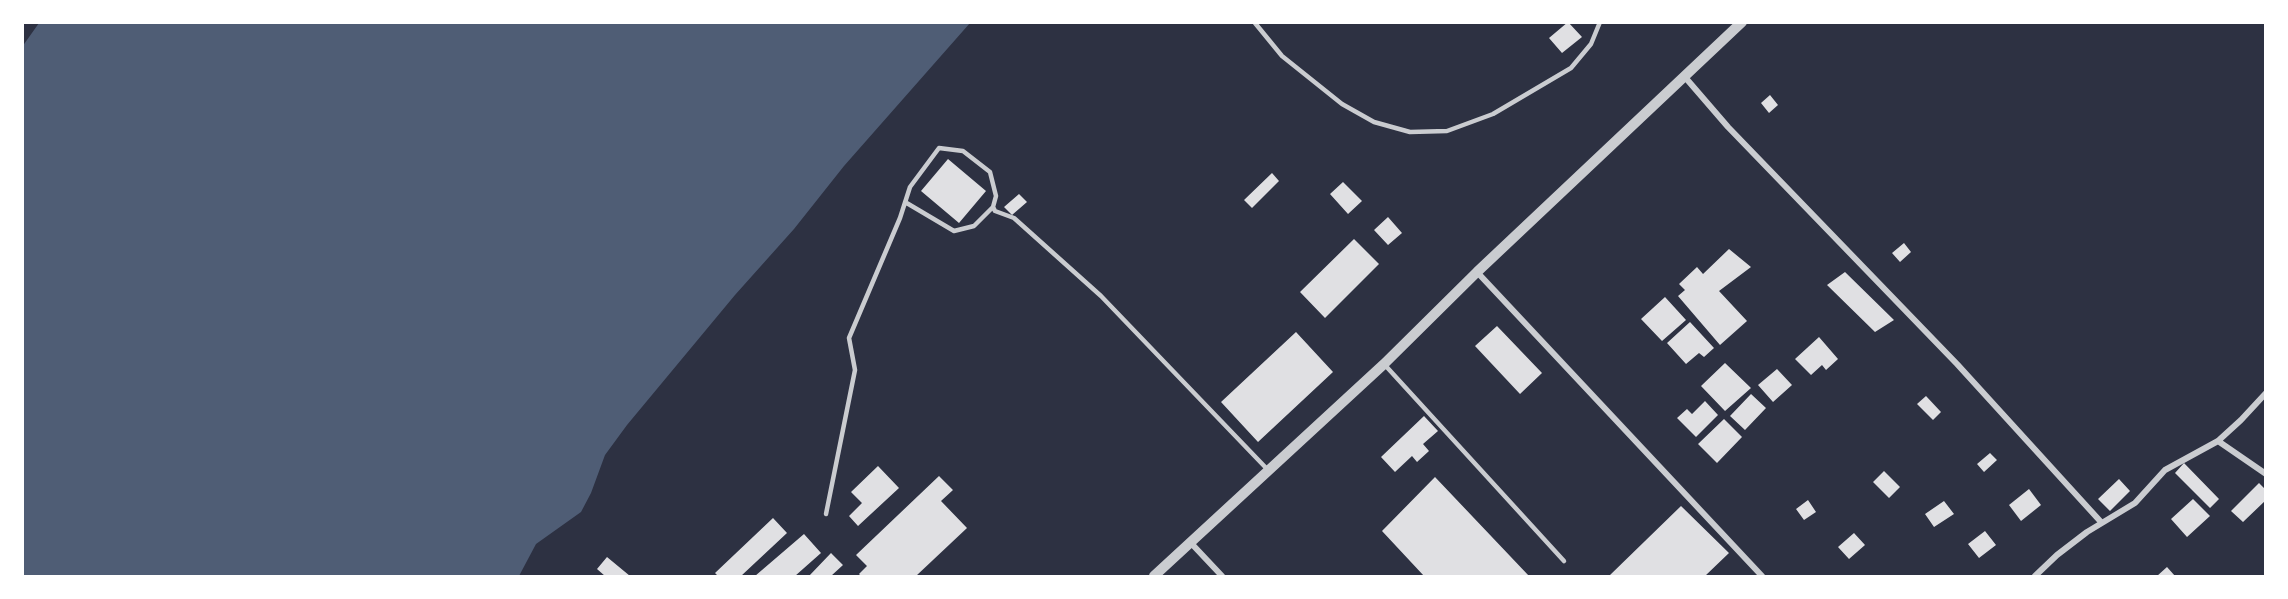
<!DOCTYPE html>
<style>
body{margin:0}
#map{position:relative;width:2288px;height:599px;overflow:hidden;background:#2d3142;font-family:"Asap Condensed",sans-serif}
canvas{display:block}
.frame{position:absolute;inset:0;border:24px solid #fff;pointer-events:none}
</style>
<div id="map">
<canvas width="2288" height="599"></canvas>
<div class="frame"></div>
</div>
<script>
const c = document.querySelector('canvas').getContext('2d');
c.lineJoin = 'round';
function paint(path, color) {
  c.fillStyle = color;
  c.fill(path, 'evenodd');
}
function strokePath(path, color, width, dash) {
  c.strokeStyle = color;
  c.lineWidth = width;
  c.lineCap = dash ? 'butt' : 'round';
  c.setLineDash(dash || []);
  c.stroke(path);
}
const water = new Path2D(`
 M39,23V22L970,23L844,166L794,229L735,295L627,425L605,455L591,493L581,512L536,544L519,576H23L22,47Z`);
const building = new Path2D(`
 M1568,22L1582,37L1562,53L1549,38Z
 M1770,95L1778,105L1769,113L1761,103Z
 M948,159L986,191L959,223L921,191Z
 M1272,173L1279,181L1252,208L1244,200Z
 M1343,182L1362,201L1348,214L1330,194Z
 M1019,194L1027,202L1012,215L1004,207Z
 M1388,217L1402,233L1388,245L1374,230Z
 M1354,239L1379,264L1325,318L1300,292Z
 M1904,243L1911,252L1900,262L1892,253Z
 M1729,249L1751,267L1719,291L1747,321L1720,345L1678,296L1685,290L1679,284L1697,267L1703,274Z
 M1845,272L1894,320L1875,332L1827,285Z
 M1665,297L1686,320L1662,341L1641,319Z
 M1690,322L1714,348L1704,357L1699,353L1686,364L1667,343Z
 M1497,326L1542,373L1520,394L1475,346Z
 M1296,332L1333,372L1258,442L1221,402Z
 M1819,337L1838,359L1826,370L1822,365L1811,375L1795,359Z
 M1725,363L1751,388L1725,411L1701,386Z
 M1777,369L1792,385L1773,402L1758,385Z
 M1751,394L1766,408L1745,430L1730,416Z
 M1926,396L1941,412L1933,420L1917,404Z
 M1705,401L1718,415L1696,437L1677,418L1687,409L1692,414Z
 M1424,416L1438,431L1423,444L1429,451L1417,462L1412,456L1395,472L1381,457Z
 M1724,419L1742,437L1717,463L1698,444Z
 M1990,453L1997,460L1984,472L1977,464Z
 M2184,463L2219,499L2210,508L2175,473Z
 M878,466L899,488L858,526L849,516L862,503L851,492Z
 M1884,471L1900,487L1889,498L1873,482Z
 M939,476L953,490L941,501L967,528L916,576H861L859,574L867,566L856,555Z
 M1435,477L1529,576H1424L1382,531Z
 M2119,479L2130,491L2110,511L2098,499Z
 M2259,483L2266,490V500L2243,522L2231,511Z
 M2029,489L2041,505L2021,521L2009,505Z
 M2193,499L2210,516L2187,537L2171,519Z
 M1808,500L1816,512L1804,520L1796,509Z
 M1944,501L1954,514L1934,527L1925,514Z
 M1681,506L1729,553L1705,576H1609Z
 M773,518L787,533L741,576H718L715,573Z
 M1985,531L1996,545L1979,558L1968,544Z
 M1854,533L1865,545L1849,559L1838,547Z
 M804,534L821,553L795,576H755Z
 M831,553L843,565L831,576H809Z
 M607,557L630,576H605L597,569Z
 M2167,567L2175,576H2157Z`);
const service = new Path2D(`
 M1255,23L1282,56L1342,104L1374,122L1410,132L1447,131L1493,114L1571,68L1591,44L1600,22
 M905,202L954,231L974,226L993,207
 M1384,364L1564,561
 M826,514L855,370L849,338L900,218L910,187L939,148L963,151L990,172L996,196L993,207L995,211L1014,218L1101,296L1268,470`);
const minor = new Path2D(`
 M1684,76L1728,127L1957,364L2101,522
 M1477,272L1762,576
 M2218,441L2266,474
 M1190,542L1222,576
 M2035,576L2057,555L2087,532L2135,503L2165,470L2218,441L2241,420L2266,393`);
const tertiary = new Path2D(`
 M1154,576L1384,364L1477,272L1742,22`);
paint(water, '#4f5d75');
paint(building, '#e0e0e3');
strokePath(service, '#caccd0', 4.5);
strokePath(minor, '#caccd0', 6);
strokePath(tertiary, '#caccd0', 10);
</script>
